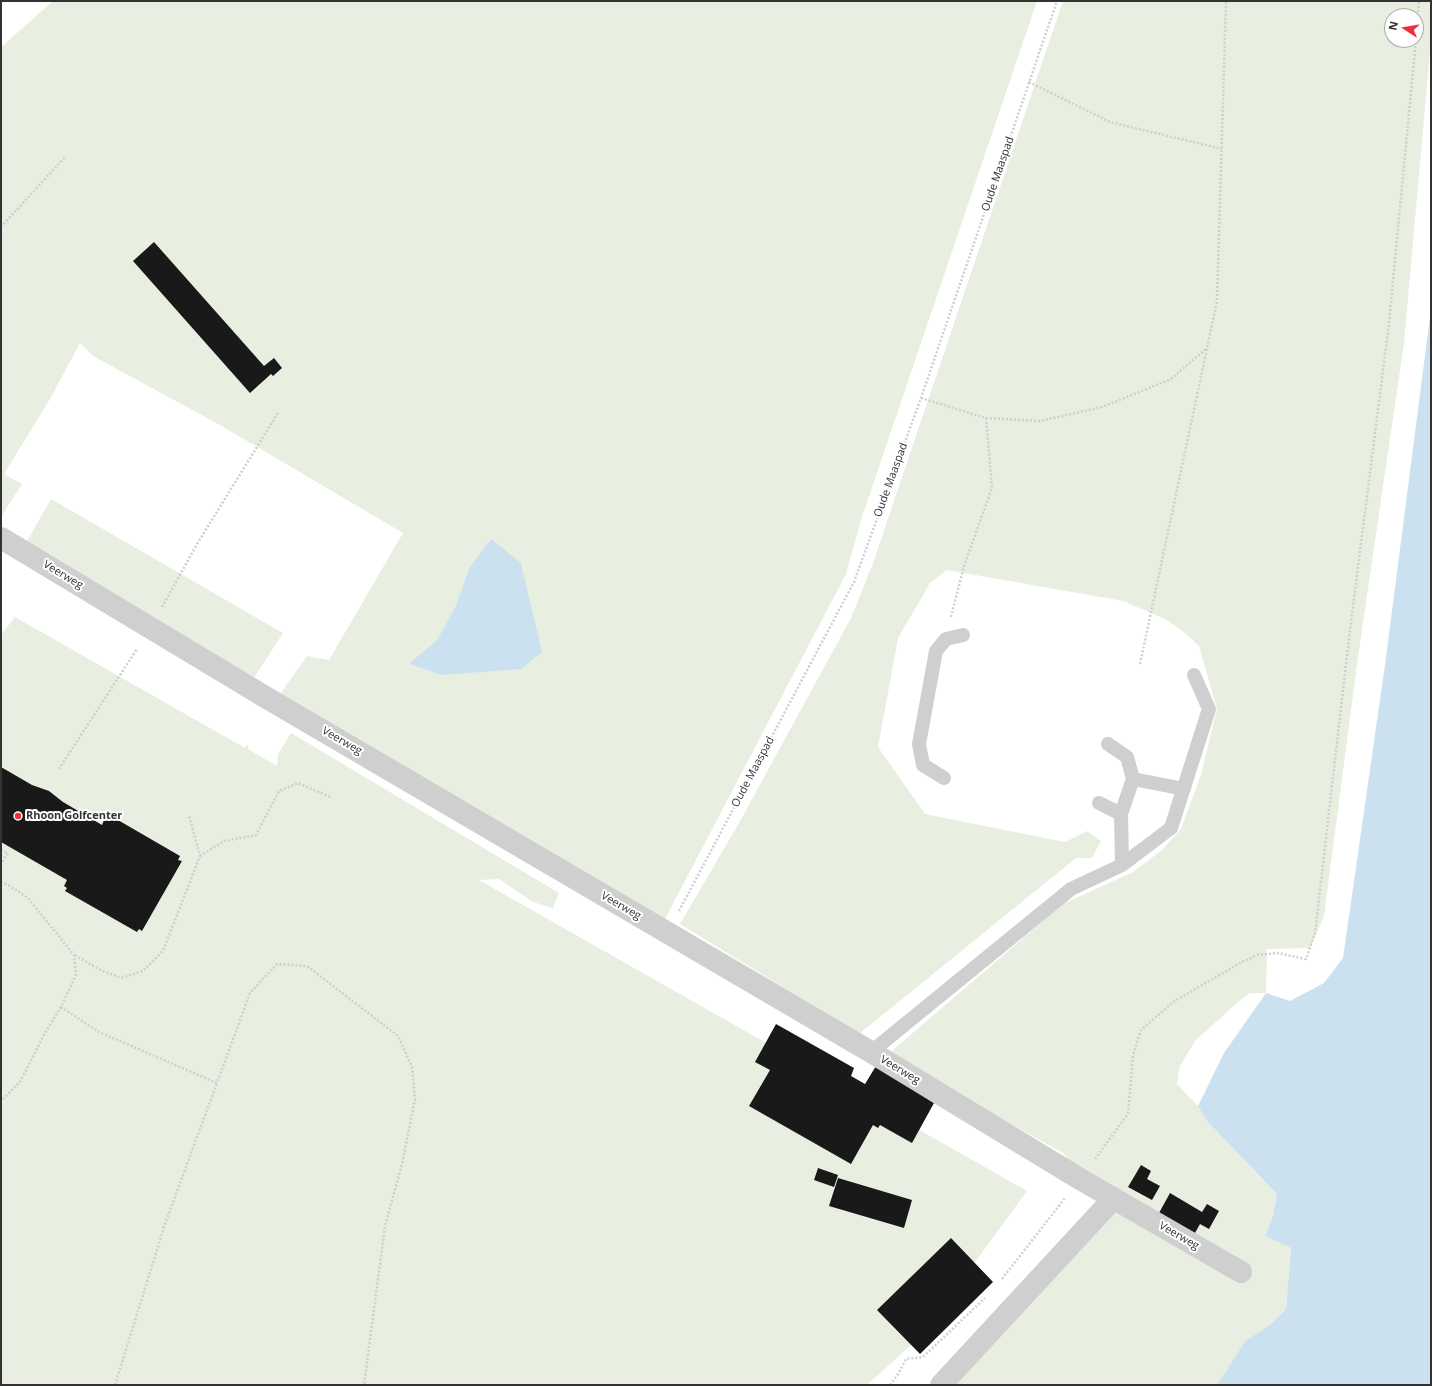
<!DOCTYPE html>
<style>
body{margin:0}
#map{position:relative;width:1432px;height:1386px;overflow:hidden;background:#fff;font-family:"Open Sans",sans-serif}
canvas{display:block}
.frame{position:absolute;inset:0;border:2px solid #323232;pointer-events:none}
.north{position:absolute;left:1384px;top:8px;width:40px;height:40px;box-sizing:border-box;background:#fff;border:1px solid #adadad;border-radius:50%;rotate:282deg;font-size:11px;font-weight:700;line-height:16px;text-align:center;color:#323232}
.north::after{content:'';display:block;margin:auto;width:14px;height:18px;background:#ee2f3d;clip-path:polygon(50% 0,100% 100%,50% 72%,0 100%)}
</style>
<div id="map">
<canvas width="1432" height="1386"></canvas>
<div class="frame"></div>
<div class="north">N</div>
</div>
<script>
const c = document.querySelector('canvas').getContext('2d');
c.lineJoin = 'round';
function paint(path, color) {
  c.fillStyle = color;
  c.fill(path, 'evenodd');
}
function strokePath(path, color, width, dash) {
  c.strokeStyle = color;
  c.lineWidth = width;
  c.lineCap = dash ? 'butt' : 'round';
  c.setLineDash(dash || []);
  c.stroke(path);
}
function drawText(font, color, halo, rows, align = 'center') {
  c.font = font + ' "Open Sans",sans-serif';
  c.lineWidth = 4;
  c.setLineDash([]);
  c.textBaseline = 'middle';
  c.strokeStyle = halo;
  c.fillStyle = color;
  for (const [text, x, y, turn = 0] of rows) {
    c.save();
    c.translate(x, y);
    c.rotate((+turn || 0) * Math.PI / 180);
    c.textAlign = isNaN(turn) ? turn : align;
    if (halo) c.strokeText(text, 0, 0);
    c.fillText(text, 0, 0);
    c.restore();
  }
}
const green = new Path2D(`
 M53,1H1037L861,520L846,574L665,919L278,697L307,656L329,660L403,533L220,425L93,356L80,343L50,399L4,474L22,484L1,517V47ZM491,539L441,675L412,661L437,640L456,605L469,568Z
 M1063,1H1431V41L1404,343L1358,657L1324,916L1310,948L1267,949L1266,993H1250L1238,1002L1195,1041L1179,1068L1177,1084L1198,1106L1206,1120L1277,1194L1273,1216L1265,1236L1291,1248L1286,1309L1271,1324L1245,1341L1217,1385H950L1116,1207L1074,1166L1063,1153L887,1055L1063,904L1133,872L1162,850L1181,829L1201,775L1217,709L1199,646L1184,632L1165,619L1123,601L947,570L930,583L898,638L878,747L925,814L1065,842L1087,831L1101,841L1092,858H1076L859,1034L680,924L739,823L851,618L873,563ZM1392,16H1416V40H1392Z
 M51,499L283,633L252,681L23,548Z
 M15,617L245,748L248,744V749L277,766L278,754L291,733L559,893L553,908L533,902L499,879L479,880L1027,1191L922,1335L867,1385H1V635Z`);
const water = new Path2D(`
 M1431,309V1385H1217L1245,1341L1271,1324L1286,1309L1291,1248L1265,1236L1273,1216L1277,1194L1206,1120L1198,1106L1224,1053L1266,993L1290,1001L1324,983L1343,958L1385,665Z
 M491,539L521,563L542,652L521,669L441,675L410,664L412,661L437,640L456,605L469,568Z`);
const building = new Path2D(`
 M154,242L264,366L274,358L282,368L273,376L271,374L250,393L133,261Z
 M1,767L32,785L49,791L63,802L102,825L105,818L109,820L111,816L180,856L178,860L182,861L142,931L139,929L137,932L65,891L67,888L64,886L67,880L1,842Z
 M776,1024L854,1068L851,1076L865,1084L876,1066L934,1103L912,1143L880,1125L878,1128L873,1125L851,1164L749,1106L770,1070L755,1062Z
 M1141,1165L1151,1171L1147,1179L1160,1186L1152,1200L1128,1187Z
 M818,1168L838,1175L834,1187L814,1180Z
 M838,1178L912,1200L904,1228L829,1206Z
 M1170,1193L1202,1212L1207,1204L1219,1211L1209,1229L1200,1224L1195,1233L1159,1213Z
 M951,1238L993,1282L920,1354L877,1310Z`);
const path = new Path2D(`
 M1416,36L1419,1
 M1029,82L1110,122L1222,149
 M1,227L65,157
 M921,398L986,418L1040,421L1102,407L1171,379L1206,349
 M162,607L197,544L278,413
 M951,617L964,566L992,488L986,418
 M1140,664L1217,301L1226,1
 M59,769L137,649
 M1,850L8,853L1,864
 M200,856L224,841L256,835L279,791L298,783L330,797
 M1,882L10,886L28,898L74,955L76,975L61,1007L45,1033L20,1082L1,1101
 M679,911L854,582L921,398L1057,1
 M75,955L98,969L121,978L143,971L163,951L200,856L189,815
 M61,1007L99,1032L217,1083L250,993L277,964L307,966L398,1036L412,1067L415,1099L402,1164L385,1226L364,1385
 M1095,1159L1128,1114L1133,1055L1141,1030L1173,1002L1242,962L1257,955L1278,953L1306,959L1315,933L1350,630L1389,323L1416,40
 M1002,1279L1065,1198
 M115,1385L166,1221L217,1083
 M890,1385L898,1374L906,1359L923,1357L985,1298`);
const service = new Path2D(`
 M1108,744L1127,757L1133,779L1121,814
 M944,778L923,765L919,744L936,651L946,639L963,635
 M1133,779L1184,789
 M1099,803L1121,814L1122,865
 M871,1052L1071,889L1122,865L1171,828L1209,709L1194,675`);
const minor = new Path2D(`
 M1,538L267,698L871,1052L1080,1179L1241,1272
 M941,1385L1114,1198`);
const markers = [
 [18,816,4,"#ee2f3d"]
];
const streetNames = [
 ["Oude Maaspad",998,174,-71],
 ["Oude Maaspad",891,480,-70],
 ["Veerweg",63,575,31],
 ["Veerweg",342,741,30],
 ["Oude Maaspad",753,772,-62],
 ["Veerweg",621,906,30],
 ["Veerweg",900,1070,31],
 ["Veerweg",1179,1236,30]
];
const poiNames = [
 ["Rhoon Golfcenter",26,816]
];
paint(green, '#e8efe0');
paint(water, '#cce1ef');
paint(building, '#191919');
strokePath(path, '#cfcfcf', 2.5, [2, 2]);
strokePath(service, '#cfcfcf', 14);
strokePath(minor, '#cfcfcf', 22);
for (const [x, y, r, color] of markers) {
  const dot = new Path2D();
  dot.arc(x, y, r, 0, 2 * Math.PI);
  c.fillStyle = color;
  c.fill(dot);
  strokePath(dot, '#fff', 1.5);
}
drawText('11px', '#323232', '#fff', streetNames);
drawText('bold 11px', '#323232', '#fff', poiNames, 'left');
</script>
